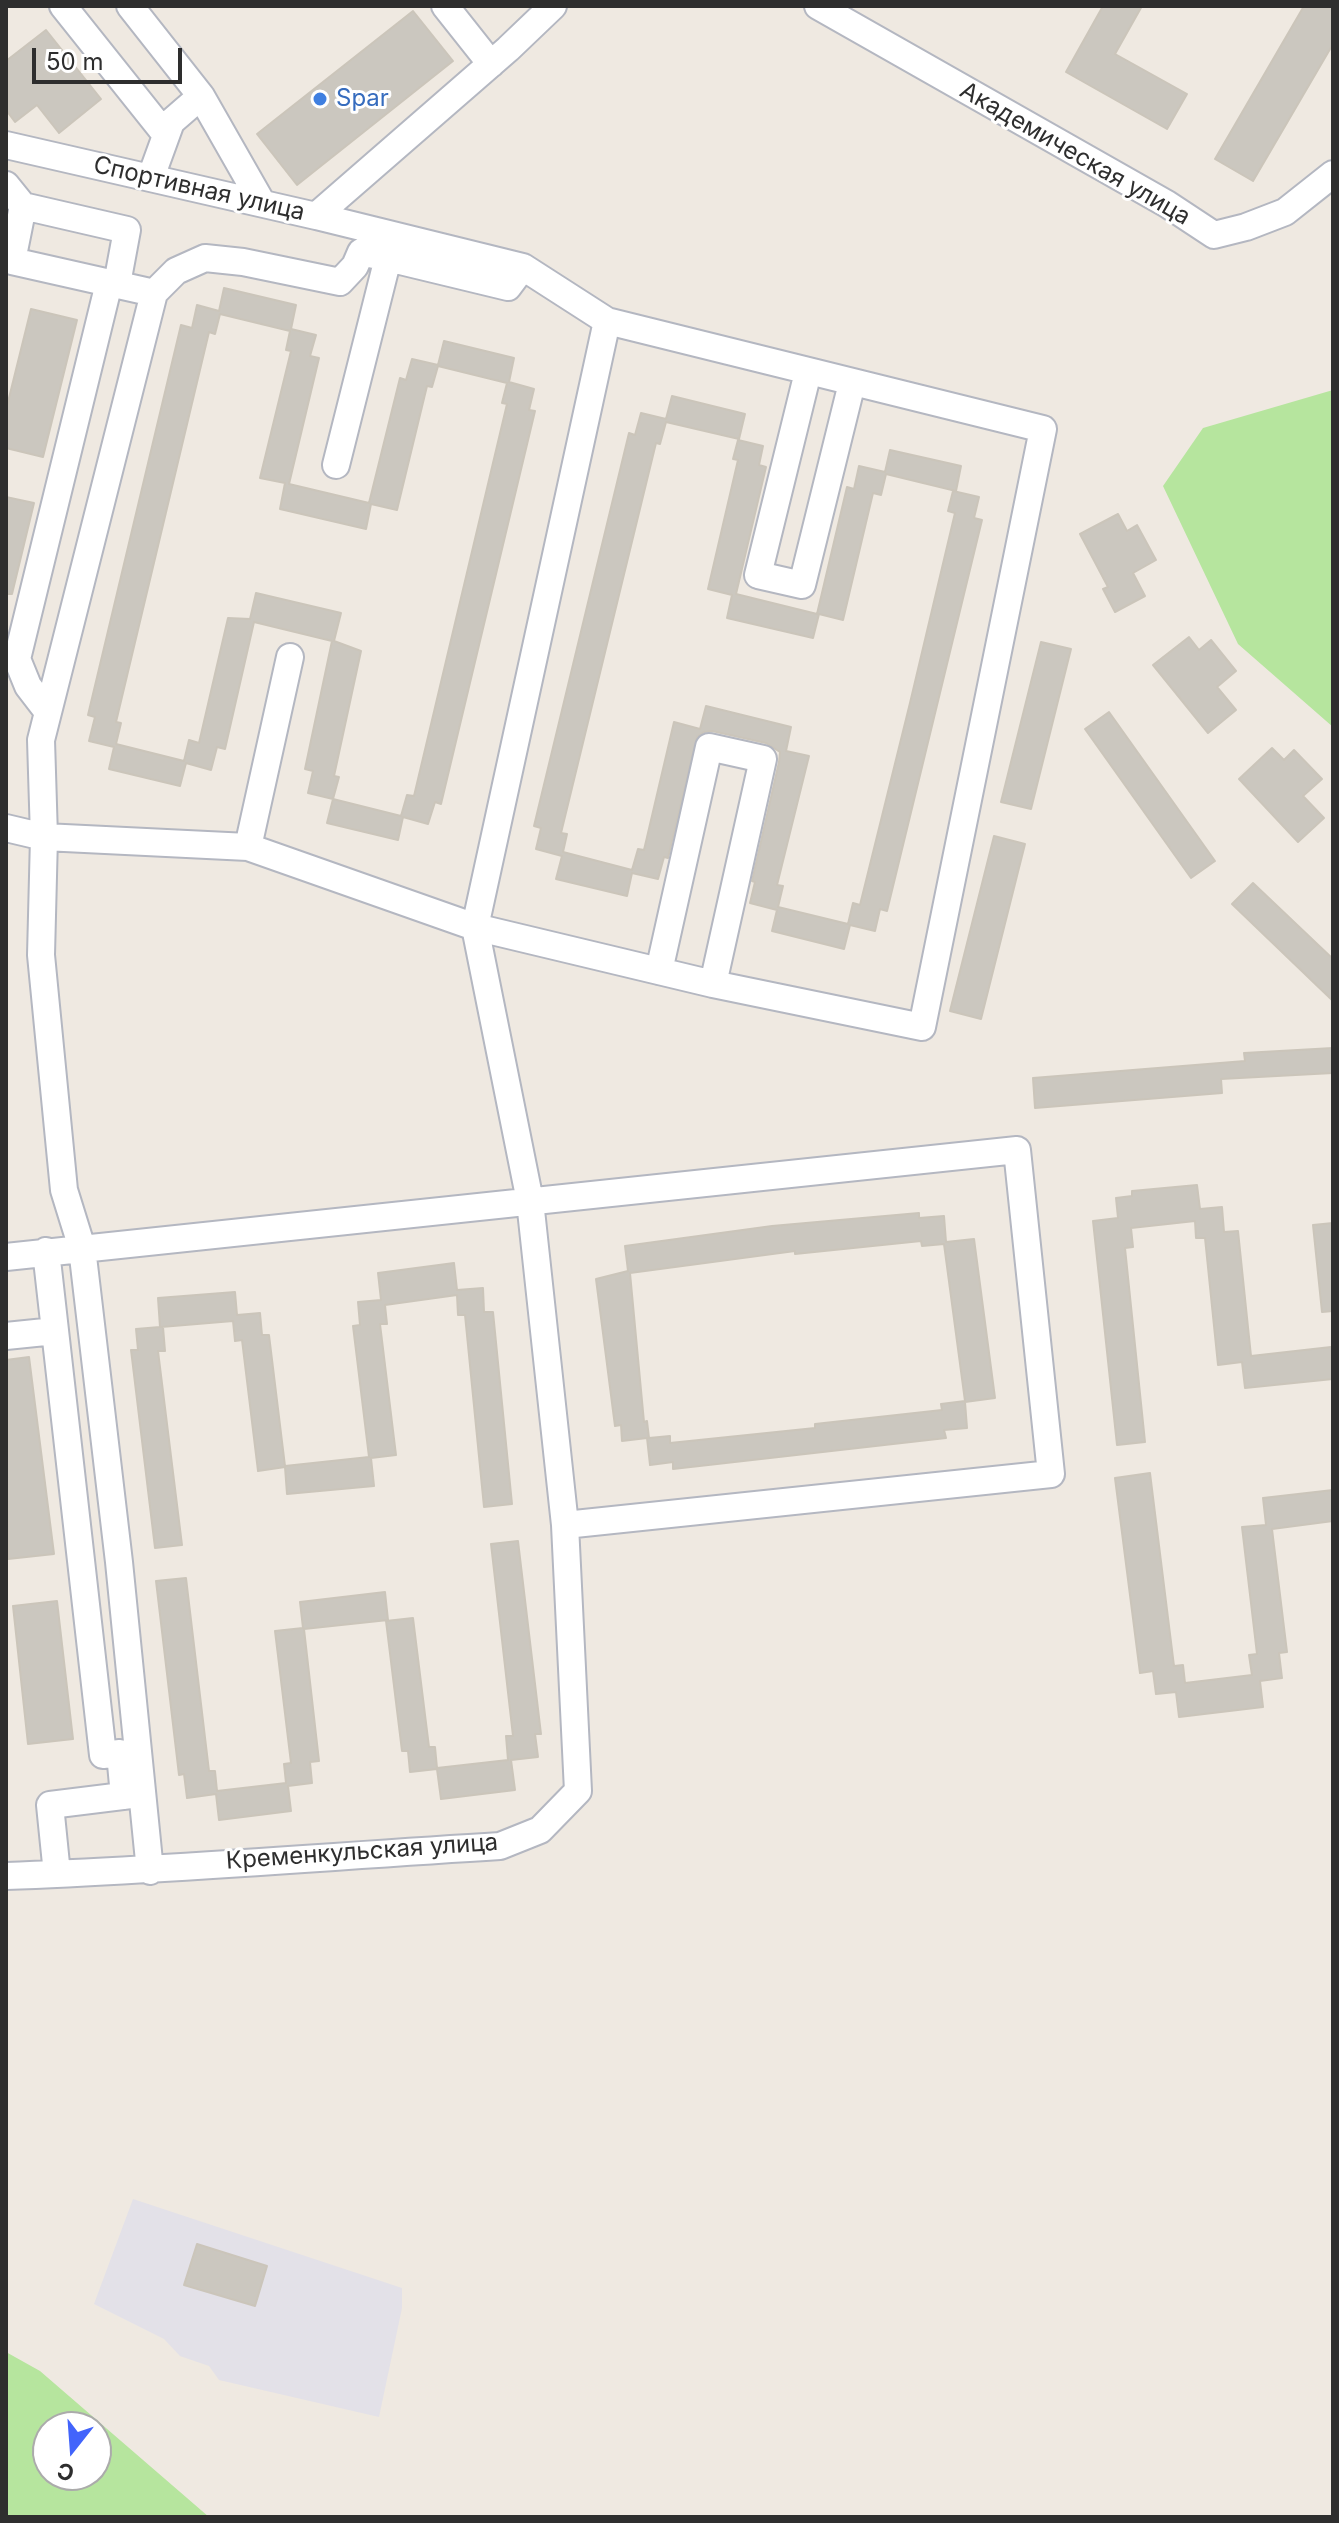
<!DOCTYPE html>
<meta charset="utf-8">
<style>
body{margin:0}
#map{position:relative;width:1339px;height:2523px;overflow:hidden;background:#efe9e1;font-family:Inter,sans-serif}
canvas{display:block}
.frame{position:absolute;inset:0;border:8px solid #2e2e2e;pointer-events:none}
.north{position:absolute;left:32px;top:2411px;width:80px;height:80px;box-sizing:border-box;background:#fff;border:2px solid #ababab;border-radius:50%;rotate:197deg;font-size:22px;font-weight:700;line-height:32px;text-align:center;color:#2e2e2e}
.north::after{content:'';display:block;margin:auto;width:28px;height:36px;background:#4264fb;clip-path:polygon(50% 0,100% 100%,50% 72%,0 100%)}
.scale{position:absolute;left:32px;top:48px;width:150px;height:36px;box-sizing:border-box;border:4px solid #2e2e2e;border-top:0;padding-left:10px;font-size:24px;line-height:28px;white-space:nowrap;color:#2e2e2e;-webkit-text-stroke:6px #fff;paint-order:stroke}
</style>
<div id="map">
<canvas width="1339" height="2523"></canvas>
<div class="frame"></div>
<div class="north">С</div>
<div class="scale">50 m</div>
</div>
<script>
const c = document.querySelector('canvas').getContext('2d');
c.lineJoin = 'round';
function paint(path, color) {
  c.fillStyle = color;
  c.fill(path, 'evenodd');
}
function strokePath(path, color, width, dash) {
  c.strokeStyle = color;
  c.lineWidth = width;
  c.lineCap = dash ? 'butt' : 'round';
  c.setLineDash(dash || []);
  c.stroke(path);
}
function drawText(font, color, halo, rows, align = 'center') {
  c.font = font + ' Inter,sans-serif';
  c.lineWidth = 6;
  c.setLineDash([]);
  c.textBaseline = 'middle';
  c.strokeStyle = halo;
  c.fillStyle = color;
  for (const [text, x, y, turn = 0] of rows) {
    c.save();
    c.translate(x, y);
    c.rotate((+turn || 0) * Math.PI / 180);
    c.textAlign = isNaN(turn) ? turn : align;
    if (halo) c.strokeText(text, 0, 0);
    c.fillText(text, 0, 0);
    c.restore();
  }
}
const industrial = new Path2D(`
 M133,2199L402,2288V2308L379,2417L219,2380L209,2366L180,2356L164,2339L94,2304Z`);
const green = new Path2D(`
 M1333,390V727L1238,644L1163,486L1203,428Z
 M6,2352L40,2371L209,2517H6ZM48,2427H96V2475H48Z`);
const building = new Path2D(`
 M1103,6H1142L1115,54L1187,94L1167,129L1066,72Z
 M1304,6H1333V44L1253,181L1215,159Z
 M413,11L453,61L297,185L257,134Z
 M46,30L101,99L59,133L37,105L15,122L6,110V61Z
 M224,288L296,305L291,329L316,335L310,356L319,358L289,484L369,503L400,378L406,380L412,359L438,365L444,341L514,358L509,382L534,389L529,410L535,411L441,804L435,802L428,824L403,817L398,840L327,823L333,799L401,816L407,795L414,796L507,404L502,403L507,383L438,366L432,387L427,386L397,510L371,504L366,529L280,509L285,483L260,478L291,351L286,350L290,331L220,314L215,334L209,332L116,722L121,723L116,744L184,761L189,740L199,743L228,618L250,619L256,593L341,613L334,641L361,651L334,776L339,777L333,799L308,793L313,771L305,769L332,641L254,622L225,749L217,747L211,770L186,763L180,786L109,769L114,747L89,741L95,717L88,715L181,325L192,328L197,305L219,311Z
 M31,309L77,320L43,457L6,448V410Z
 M672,396L745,414L739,439L666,422L660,444L656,443L561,833L567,834L563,852L632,870L638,849L644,850L674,722L700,729L706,706L791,727L786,751L809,756L777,885L783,886L778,907L848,924L853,903L860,905L910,703L955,513L948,511L953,491L979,497L974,518L982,520L887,911L880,909L875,931L850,925L844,949L772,931L777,910L750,903L755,882L752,881L779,762L780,752L766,743L712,731L704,732L697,737L668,858L664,857L658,879L632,873L627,896L556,879L562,856L536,849L541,828L534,826L629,433L635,435L641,413L666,419Z
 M738,440L763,446L759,465L766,467L736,594L817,614L847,487L854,489L859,466L885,472L890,450L961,466L956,491L886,474L881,495L873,493L843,620L819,614L813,638L727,618L732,595L708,589L738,460L733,459Z
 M6,497L34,503L12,594H6Z
 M1118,514L1127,531L1137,525L1156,560L1133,573L1145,596L1115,612L1103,589L1108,587L1080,534Z
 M1189,637L1199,650L1211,640L1236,671L1217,687L1236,710L1208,733L1153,665Z
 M1041,642L1071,649L1031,809L1001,802Z
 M1109,712L1215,861L1191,878L1085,729Z
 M1272,748L1284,760L1294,750L1322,779L1303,796L1324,818L1298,842L1239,779Z
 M994,836L1025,844L981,1019L950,1011Z
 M1253,883L1333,959V1001L1232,904Z
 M1333,1048V1073L1221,1079L1222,1093L1035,1108L1033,1078L1245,1061L1244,1053Z
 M1197,1185L1200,1209L1222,1207L1224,1232L1238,1231L1251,1356L1331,1347L1333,1379L1245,1388L1242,1362L1218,1365L1205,1238H1196L1195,1221L1131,1228L1133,1247L1125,1248L1145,1442L1117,1445L1093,1221L1118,1218L1116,1198L1132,1196V1191Z
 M919,1213V1218L944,1216L946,1242L974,1239L995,1398L965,1402L967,1428L944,1430L946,1438L673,1469V1462L650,1465L647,1438L622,1441L621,1425L615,1426L596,1279L628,1271L625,1246L772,1226ZM921,1241L922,1246L944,1244L965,1401L941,1404L942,1410L815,1424V1428L670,1443V1436L649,1438L647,1421L644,1422L630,1273L795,1251V1254Z
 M1333,1223V1311L1322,1312L1313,1225Z
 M454,1263L457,1290L483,1288L484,1312H493L512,1504L484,1507L465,1315H458L457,1295L385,1305L387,1324H380L396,1455L371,1458L374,1486L287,1494L285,1467L258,1471L242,1340L235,1341L233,1321L161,1327H163L165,1351H158L182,1545L155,1548L131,1350H138L136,1329L160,1327L158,1298L235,1292L237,1315L260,1313L262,1335H269L285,1466L369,1457L353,1326L360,1325L358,1302L381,1300L378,1273Z
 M29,1357L54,1554L8,1559L6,1360Z
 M1150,1473L1174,1666L1183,1665L1185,1683L1252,1675L1249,1655L1257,1654L1242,1527L1266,1525L1263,1498L1333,1490V1521L1272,1529L1287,1652L1279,1653L1282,1678L1260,1681L1263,1707L1179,1717L1176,1692L1156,1694L1153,1671L1140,1673L1115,1478Z
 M518,1541L541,1734H535L538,1757L511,1760L515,1790L441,1799L437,1769L410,1772L408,1751H402L386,1621L413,1618L429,1747H435L437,1768L508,1760L506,1736H513L491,1544Z
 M186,1578L209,1771H215L217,1791L286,1783L284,1764L291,1763L275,1631L303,1628L300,1602L385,1592L388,1620L304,1629L319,1761L310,1762L312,1783L288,1786L291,1811L219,1820L216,1794L187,1798L184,1774L179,1775L156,1581Z
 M57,1601L73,1739L28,1744L13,1606Z
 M197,2244L267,2266L255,2306L184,2285Z`);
const minor = new Path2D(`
 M63,6L166,135
 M130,6L201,96
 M445,6L491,64
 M818,6L1167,204L1214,235L1246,227L1285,212L1333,174
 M6,145L316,216L508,49L553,6
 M151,177L171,122L201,96L262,203
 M6,185L23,206
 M117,284L127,230L23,206L12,261L154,293L176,271L205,258L243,262L340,282L355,266L361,252L388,258
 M808,372L758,575L802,585L852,383
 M336,465L388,258L508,287L523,267
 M48,712L28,686L17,659L109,283
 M6,828L44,837L41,740L154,293
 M248,847L290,657
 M659,971L709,747L763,759L713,984
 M46,1251L103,1755L120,1753L124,1796
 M6,1257L1017,1150L1051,1474L565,1525
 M6,1336L55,1331
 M150,1871L119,1562L82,1248L64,1190L41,955L44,837L248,847L475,927L713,984L922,1027L1043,429L607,321L523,267L316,216
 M57,1874L50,1805L139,1794
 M6,1876C171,1870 335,1856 500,1846L540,1830L578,1791L565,1525L530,1201L475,927L607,321`);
const markers = [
 [320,99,8,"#3f7fe0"]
];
const shopNames = [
 ["Spar",336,99]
];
const streetNames = [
 ["Академическая улица",1075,154,30],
 ["Спортивная улица",199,189,13],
 ["Кременкульская улица",362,1852,-4]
];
paint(industrial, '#e3e1e8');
paint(green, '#b6e59e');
paint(building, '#cbc7bf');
strokePath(building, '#cbc5ba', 2);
strokePath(minor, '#b4b7c1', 30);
strokePath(minor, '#fff', 26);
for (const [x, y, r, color] of markers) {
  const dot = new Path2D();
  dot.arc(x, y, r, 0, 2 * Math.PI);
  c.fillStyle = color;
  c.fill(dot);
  strokePath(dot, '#fff', 3);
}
drawText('24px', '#366cbe', '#fff', shopNames, 'left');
drawText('24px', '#2e2e2e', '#fff', streetNames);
</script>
